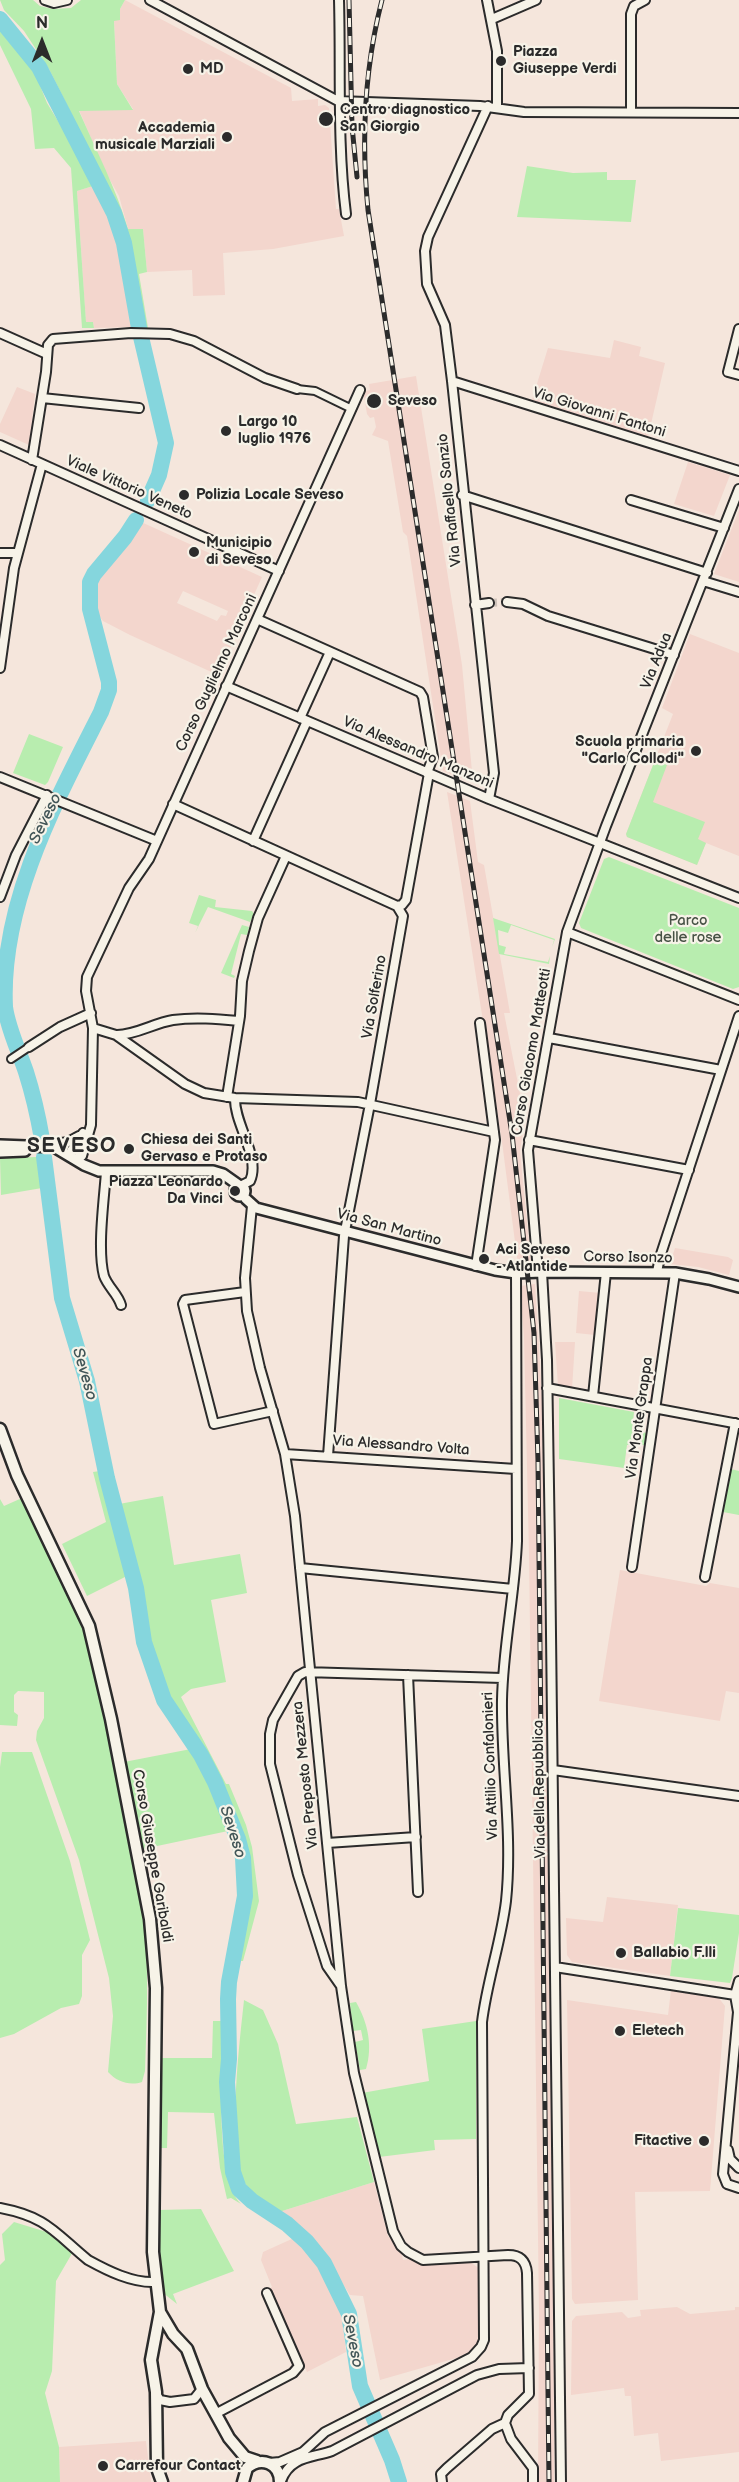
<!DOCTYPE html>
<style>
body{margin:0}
#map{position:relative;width:739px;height:2482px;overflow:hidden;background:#f5e6dc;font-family:"Balsamiq Sans",sans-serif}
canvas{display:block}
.north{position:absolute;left:12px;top:12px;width:60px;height:60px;-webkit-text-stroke:4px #f7f3e8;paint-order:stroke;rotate:0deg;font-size:16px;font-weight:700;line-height:24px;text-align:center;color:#2b2b2b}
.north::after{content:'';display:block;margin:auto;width:21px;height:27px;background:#2b2b2b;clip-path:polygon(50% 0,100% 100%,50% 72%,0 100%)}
</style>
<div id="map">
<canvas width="739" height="2482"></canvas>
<div class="north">N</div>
</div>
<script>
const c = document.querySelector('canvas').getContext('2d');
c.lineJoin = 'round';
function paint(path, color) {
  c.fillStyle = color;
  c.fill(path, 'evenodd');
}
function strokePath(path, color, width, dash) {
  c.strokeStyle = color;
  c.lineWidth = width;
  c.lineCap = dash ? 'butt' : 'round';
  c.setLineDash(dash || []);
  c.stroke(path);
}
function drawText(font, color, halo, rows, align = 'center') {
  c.font = font + ' "Balsamiq Sans",sans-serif';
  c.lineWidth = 4.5;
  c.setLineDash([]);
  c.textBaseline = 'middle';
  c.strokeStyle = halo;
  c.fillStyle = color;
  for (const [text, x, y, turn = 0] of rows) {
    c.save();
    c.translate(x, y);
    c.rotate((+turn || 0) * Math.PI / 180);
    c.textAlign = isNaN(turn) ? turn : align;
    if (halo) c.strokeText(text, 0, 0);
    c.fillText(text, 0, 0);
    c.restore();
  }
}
const built = new Path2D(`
 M125,0L291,88L292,101L318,99V106L325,105L329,108L336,209H339L344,236L273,249L223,253L225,295L193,296L192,270L147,272L143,229H128L119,196L105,171L79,110L133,109L117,84L114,20Z
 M93,186L115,232L132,327L94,328L93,322L86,323L77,191Z
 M614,340L641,347L639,356L665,363L648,437L532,400L548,348L610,358Z
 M416,376L462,665L473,782L443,771L407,536L403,532L388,441L372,435L376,427L374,417L370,418L367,414L364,396L366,391L370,390L369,384Z
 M17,387L35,394L29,445L0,432V424Z
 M688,462L730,475L714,516L674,504Z
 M739,510V582L714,574Z
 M139,521L262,577L218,675L130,635L103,621L98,615L95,593L99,578L107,564L126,544ZM183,591L228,611L226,616L221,615L217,621L177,603Z
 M690,634L739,653V856L706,843L697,865L627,837L626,834L673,714L662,708Z
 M447,792L470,801L478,862L484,865L510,1013H504L525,1119L520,1151L531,1263L518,1265L502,1142Z
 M675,1248L728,1257L733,1260L729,1275L698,1267L670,1264Z
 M535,1284L542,1398L553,2256L554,2482H538L539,2312L529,1554L524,1337L520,1286Z
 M579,1291L601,1293L595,1335L576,1333Z
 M555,1342H575L572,1389L558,1386Z
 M620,1570L706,1586L710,1583L739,1588V1693L726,1691L720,1721L599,1701Z
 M607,1897L678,1905L670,1976L572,1962L567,1955L566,1918L603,1922Z
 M671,1990L718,1997L725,2006L710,2191L635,2192L638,2300L575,2304L572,2299L567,2000L668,2015Z
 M374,2182L388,2236L401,2252L403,2260L409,2259L432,2265L470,2262L480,2269L481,2331L477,2344L467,2355L380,2380L363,2296L350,2295L321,2250L307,2234L279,2212Z
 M294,2238L334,2284L340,2298L346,2352L307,2372L270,2288L272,2287L261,2260L263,2252Z
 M677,2307L690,2314L735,2310V2307H739V2452L661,2461L658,2433L634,2436L631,2396H625L624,2388L571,2395L572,2321L576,2316L622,2312L628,2318L641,2316L640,2310Z
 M146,2441L151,2482H60L59,2447Z`);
const green = new Path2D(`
 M0,0H33L40,6L53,9L71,8L81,0H125L120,9V20L114,21L117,84L133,110L79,111C96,150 116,188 128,229H143L147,272L139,274L148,328H146L130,244L118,207L49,69L24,31L4,10Z
 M0,31L35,73L47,103L69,139L93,186L77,191L86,322H93L94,328H82L71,168L54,148L35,149L31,109L0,45Z
 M527,166L573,173L607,172V180H636L631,222L517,217Z
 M29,734L63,747L48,782L45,785L13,773Z
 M655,760L667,765L653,802L705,822L698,839L706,843L697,865L627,837L626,834Z
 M609,857L739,908V987L733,989L581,928L579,923L604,859Z
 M199,895L216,900L215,907L252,911L254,914L250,922L208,907L195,933L198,926L189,923Z
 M493,918L555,939L552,947L554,940L511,925L508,933L498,930L499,945L506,947L504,954L548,962L550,956L549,964L499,954Z
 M242,925L249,927L247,935L241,934L231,974L235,976L234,978L221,973Z
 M37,1157L42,1188L1,1195L0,1158Z
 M559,1398L634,1412L632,1430L647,1433L645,1445H627L624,1468L559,1459Z
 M731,1469L739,1471V1515L723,1512Z
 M100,1471L127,1576L87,1596L62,1544L106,1522L93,1472Z
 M163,1496L174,1565L240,1554L247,1593L211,1600L226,1682L191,1689L181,1697L226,1784H229L246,1825L252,1847L259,1901L243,1961H239L252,1896L242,1836L213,1764L167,1694L156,1664L150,1645L141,1584L119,1504Z
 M22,1498L72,1599L84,1628L92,1658L141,1895C150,1954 147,2012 145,2071L142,2082C130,2086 117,2082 108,2072L113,2016L109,1978L79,1860L36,1740L37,1731L44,1718V1692L18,1691L14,1695V1712L18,1715L17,1726L0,1725V1499L4,1506Z
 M191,1749L203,1771L228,1831L143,1849L124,1762Z
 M2,1752H32L70,1861L90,1940L82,1955V1996L79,2004L61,2008L14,2034L0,2038V1767Z
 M678,1908L739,1915V1933L732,1978L730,1983L670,1976Z
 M244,2000L263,2010L278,2044L296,2124L357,2117L374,2182L279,2212C270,2204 255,2196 247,2186C225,2156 240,2039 244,2000Z
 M356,2002C368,2023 373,2046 366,2069L360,2070L355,2042L363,2040L361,2030L353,2031L350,2003Z
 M213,2021H223C223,2063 213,2175 241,2204L231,2198L227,2199L220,2168L214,2113L168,2112L167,2148H159L161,2058H212Z
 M476,2021V2139L434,2140L435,2150L379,2157L362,2093L429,2081L422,2029Z
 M201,2209L234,2271L173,2294L177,2304L162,2292L159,2252L158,2210Z
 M14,2222L50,2233L74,2250L56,2281L52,2371L45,2393L59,2447L60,2482H0V2265L5,2260L2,2234Z`);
const river = new Path2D(`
 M0,19L39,67L114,213L124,243L139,328
 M141,337L166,443L159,475L148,500
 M42,1139C38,1116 33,1094 26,1072C19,1051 8,1029 5,1007C0,903 56,801 101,712L109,690V682L90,609V582L94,574L125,537L136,520
 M44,1157L62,1298L87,1381L107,1478L136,1588L144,1642L164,1700L201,1755L215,1782L238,1839L243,1858L245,1896L229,1982L228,1999L229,2059L227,2082L233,2172L239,2189L252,2201L287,2224L307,2242L324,2263L349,2314L360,2386L392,2460L399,2482`);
const minorTunnel = new Path2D(`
 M489,603L507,602`);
const pedestrian = new Path2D(`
 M297,389L315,391L352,409
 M11,1059L29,1047`);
const minor = new Path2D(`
 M45,0L54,3L67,0
 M150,0L338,101L480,106L524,112L739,113
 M339,0C341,72 337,142 346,214
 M487,0L497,51V108
 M492,19L536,0
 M488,106L428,237L425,251L427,284L445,325L452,381L494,773L489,799
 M631,112V14L634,6L645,0
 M739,329L728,372L739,375
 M0,333L47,354
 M452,381L739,471
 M42,398L139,408
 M0,445L279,571
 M32,460L46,372L48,345L53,339L131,333L170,334L194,341L265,378L297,389
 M462,495L707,573
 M631,500L724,528
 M0,553H18
 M703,581L739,592
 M507,602L523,604L548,616L674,655
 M475,605L489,603
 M257,619L420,692L423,697L433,757L427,773
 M0,668L14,568L42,464
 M226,686L489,799L739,898
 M300,718L330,652
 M0,777L157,841
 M173,804L397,906
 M253,841L307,721
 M0,897L16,855L47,795
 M397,906L402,905L406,900L429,773
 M567,932L739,1000
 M93,1028L86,991L87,977L129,888L149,859L360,390
 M117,1035C136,1035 154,1023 173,1020C195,1017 217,1019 239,1021
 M549,1038L721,1070
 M29,1047L60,1027L91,1013
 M227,1097L240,1016L242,981L249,951L258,918L286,856
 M235,1098C234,1124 261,1157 250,1181L240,1186
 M83,1133L71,1151L72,1156L75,1159L82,1156L91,1125L93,1028L116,1035L185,1084L204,1093L235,1098L358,1102L494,1132
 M529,1140L689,1170
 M48,1145L68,1142L79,1136
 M106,1172C104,1200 97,1250 104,1276C108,1287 118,1294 121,1305
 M252,1206L245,1278L247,1311L260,1368L285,1454L295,1516L341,1986L354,2073L393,2231L401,2246L408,2252L423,2260L508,2255C520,2255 526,2261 527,2273L529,2394L508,2415L505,2423L511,2439L533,2468V2482
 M476,1266L495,1140L480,1023
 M538,1272L528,1150L567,932L606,826L739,489
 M542,1272L547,1360L550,1549L561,2482
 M657,1272L660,1257L739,1016
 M245,1292L185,1300L183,1304L214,1424L273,1411
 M547,1388L739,1424
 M593,1396L606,1272
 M285,1454L516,1469
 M328,1456L344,1236L370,1104L403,916L397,906
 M632,1567L675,1273
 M300,1568L513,1589
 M705,1577L735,1423
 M408,1675L418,1892
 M553,1770L739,1796
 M327,1843L416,1837
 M555,1967L735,1995
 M739,1981L735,1995L738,2012L723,2174L727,2184L739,2188
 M341,1986L327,1966L298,1875L270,1764V1734L273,1720L298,1676L305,1672L502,1678
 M728,2150L730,2159L739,2168
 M0,2208C47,2217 54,2232 88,2260C108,2271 132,2283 155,2282
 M156,2394L160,2400L170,2402L194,2399L202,2389
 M215,2414L293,2373L299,2366L267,2293
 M269,2463L280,2462L303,2452L325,2432L472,2357L481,2347L484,2340L482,2022C487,1981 501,1942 506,1901C513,1834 501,1767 502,1700C503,1646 515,1594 517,1541L516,1273
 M281,2481C290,2456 312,2458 332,2451L477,2375L499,2369L529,2368
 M442,2482L441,2474L447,2468L492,2429L505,2423`);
const tertiary = new Path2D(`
 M0,1145L54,1147L84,1165L99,1171H213L223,1174L240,1186
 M0,1152L25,1151
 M235 1191a5 5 0 1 1 10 0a5 5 0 1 1-10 0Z
 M246,1199L256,1208L495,1270L516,1273L542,1272L675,1273L709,1279L739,1287`);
const secondary = new Path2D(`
 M0,1429L17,1475L89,1626L111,1719L150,1919L156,1988L153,2252L160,2312L151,2360L156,2392L157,2468L162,2482
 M160,2312L173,2334L187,2349L202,2389L229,2438L245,2457L257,2461
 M243,2482L247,2468C261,2456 280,2463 280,2482`);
const rail = new Path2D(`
 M349,0L352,126L357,177
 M382,0C364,70 361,138 368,210L512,1134L534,1333L538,1461L549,2482`);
const markers = [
 [501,61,6,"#2b2b2b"],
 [188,69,6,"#2b2b2b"],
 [326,119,8,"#2b2b2b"],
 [227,137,6,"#2b2b2b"],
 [374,401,8,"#2b2b2b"],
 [226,431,6,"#2b2b2b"],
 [184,495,6,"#2b2b2b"],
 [194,552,6,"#2b2b2b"],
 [696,751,6,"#2b2b2b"],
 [129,1149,6,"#2b2b2b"],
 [235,1191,6,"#2b2b2b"],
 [484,1259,6,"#2b2b2b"],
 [621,1953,6,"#2b2b2b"],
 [620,2031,6,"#2b2b2b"],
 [704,2141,6,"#2b2b2b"],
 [103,2466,6,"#2b2b2b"]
];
const poiNames = [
 ["Piazza",513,52],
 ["Giuseppe Verdi",513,69],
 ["MD",200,69],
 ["Centro diagnostico",340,110],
 ["San Giorgio",340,127],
 ["Accademia",215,128,"right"],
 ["musicale Marziali",215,145,"right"],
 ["Seveso",388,401],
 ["Largo 10",238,422],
 ["luglio 1976",238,439],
 ["Polizia Locale Seveso",196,495],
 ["Municipio",206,543],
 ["di Seveso",206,560],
 ["Scuola primaria",684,742,"right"],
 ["\"Carlo Collodi\"",684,759,"right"],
 ["Chiesa dei Santi",141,1140],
 ["Gervaso e Protaso",141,1157],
 ["Piazza Leonardo",223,1182,"right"],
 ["Da Vinci",223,1199,"right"],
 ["Aci Seveso",496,1250],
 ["- Atlantide",496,1267],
 ["Ballabio F.lli",633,1953],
 ["Eletech",632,2031],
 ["Fitactive",692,2141,"right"],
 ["Carrefour Contact",115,2466]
];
const streetNames = [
 ["Via Giovanni Fantoni",599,413,17],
 ["Viale Vittorio Veneto",129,488,24],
 ["Via Raffaello Sanzio",450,500,-96],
 ["Via Adua",657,661,-68],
 ["Corso Guglielmo Marconi",217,673,-65],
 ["Via Alessandro Manzoni",418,753,23],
 ["Via Solferino",375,997,-80],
 ["Corso Giacomo Matteotti",532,1052,-80],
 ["Via San Martino",389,1228,15],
 ["Corso Isonzo",628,1258,1],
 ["Via Monte Grappa",640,1418,-82],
 ["Via Alessandro Volta",401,1446,4],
 ["Via Attilio Confalonieri",491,1766,-92],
 ["Via Preposto Mezzera",306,1775,-96],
 ["Via della Repubblica",540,1789,-91],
 ["Corso Giuseppe Garibaldi",152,1856,80]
];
const parkNames = [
 ["Parco",688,921],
 ["delle rose",688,938]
];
const waterNames = [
 ["Seveso",46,819,-64],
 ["Seveso",84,1374,74],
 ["Seveso",232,1832,72],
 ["Seveso",352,2341,79]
];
const districtNames = [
 ["SEVESO",72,1147]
];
paint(built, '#f3d6cd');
paint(green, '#b8edaf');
strokePath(river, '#85d6dd', 16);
strokePath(minorTunnel, '#cdc1b9', 8, [8, 4]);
strokePath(pedestrian, '#2b2b2b', 10);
strokePath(minor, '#2b2b2b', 12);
strokePath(tertiary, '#2b2b2b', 14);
strokePath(secondary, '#2b2b2b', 15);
strokePath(pedestrian, '#f7f3e8', 6);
strokePath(minor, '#f7f3e8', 8);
strokePath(tertiary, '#f7f3e8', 9);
strokePath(secondary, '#f7f3e8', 10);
strokePath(rail, '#2b2b2b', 5);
strokePath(rail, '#f7f3e8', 3, [9]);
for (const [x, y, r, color] of markers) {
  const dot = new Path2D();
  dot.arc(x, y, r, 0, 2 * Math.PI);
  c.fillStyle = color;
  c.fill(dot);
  strokePath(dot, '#f7f3e8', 2);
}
drawText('bold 15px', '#2b2b2b', '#f7f3e8', poiNames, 'left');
drawText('15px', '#2b2b2b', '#f7f3e8', streetNames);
drawText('15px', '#475245', '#f7f3e8', parkNames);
drawText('italic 16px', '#425658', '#f7f3e8', waterNames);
c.letterSpacing = '1.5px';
drawText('bold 21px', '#2b2b2b', '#f7f3e8', districtNames);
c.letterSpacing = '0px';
</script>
